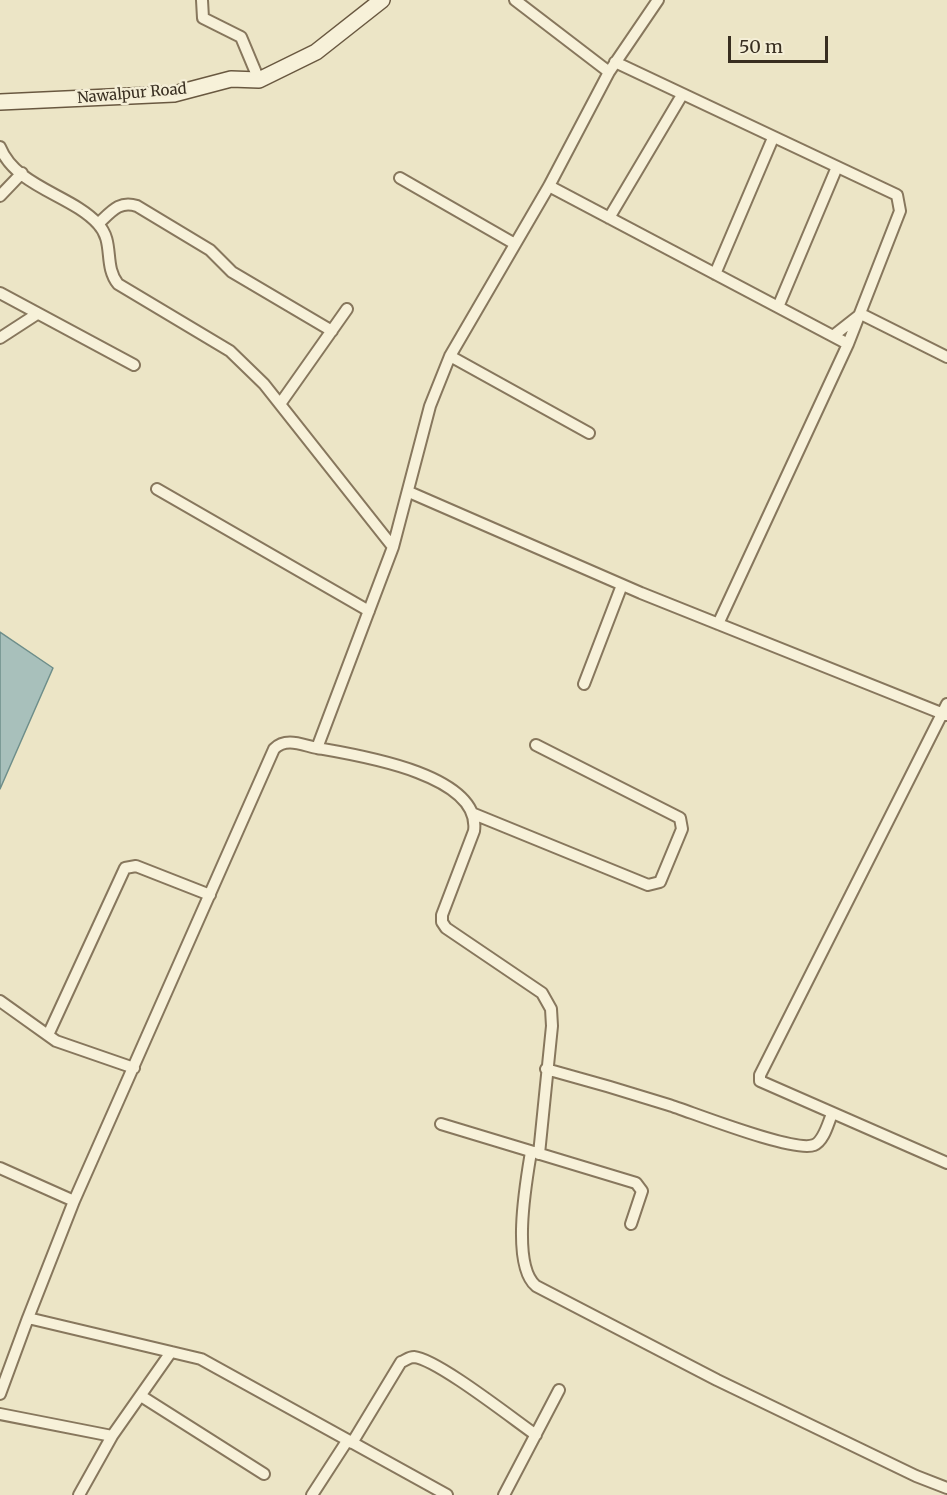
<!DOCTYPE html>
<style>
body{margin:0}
#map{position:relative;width:947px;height:1495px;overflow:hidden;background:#ece5c6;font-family:Merriweather,serif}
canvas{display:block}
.scale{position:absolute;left:728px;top:36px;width:100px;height:27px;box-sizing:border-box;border:3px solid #382e20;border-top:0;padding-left:8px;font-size:18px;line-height:21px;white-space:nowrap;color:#382e20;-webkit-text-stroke:4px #f4eed6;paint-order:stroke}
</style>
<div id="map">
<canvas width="947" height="1495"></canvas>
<div class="scale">50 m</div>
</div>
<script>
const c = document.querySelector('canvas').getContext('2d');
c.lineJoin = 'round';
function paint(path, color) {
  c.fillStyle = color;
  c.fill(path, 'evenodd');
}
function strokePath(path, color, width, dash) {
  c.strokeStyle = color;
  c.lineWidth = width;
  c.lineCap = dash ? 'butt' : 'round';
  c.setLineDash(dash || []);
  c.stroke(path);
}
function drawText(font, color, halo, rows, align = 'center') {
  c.font = font + ' Merriweather,serif';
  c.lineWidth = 5;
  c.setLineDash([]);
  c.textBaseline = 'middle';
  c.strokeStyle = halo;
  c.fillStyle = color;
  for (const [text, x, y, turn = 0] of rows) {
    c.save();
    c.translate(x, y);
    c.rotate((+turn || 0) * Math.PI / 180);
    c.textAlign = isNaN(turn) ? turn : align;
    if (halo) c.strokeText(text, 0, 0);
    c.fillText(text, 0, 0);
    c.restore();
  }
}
const water = new Path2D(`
 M0,632L53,668L0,789Z`);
const street = new Path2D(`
 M202,0L203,18L241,37L259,80
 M515,0L609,72
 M615,62L897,195L900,211L848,344L718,624
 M0,147C16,187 72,195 98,224C115,242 103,265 118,284L230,351L264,384L393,547L317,748C357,755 482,774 474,831L442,915V922L446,928L542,993L551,1009L552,1026L539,1154
 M400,178L515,244
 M549,186L848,344
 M0,196L22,173
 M609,218L682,95
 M98,224C111,212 119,200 137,206L210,250L232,272L332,331
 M715,274L773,138
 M0,293L134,365
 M778,307L837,167
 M833,336L861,314L947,357
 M0,338L37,314
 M450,356L589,433
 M280,404L347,309
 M157,489L369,611
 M409,492L641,593L946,715
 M393,547L430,406L450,356L549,186L609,72L658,0
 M584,684L622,585
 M947,704L760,1075V1081L947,1163
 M474,814L648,885L660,882L682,829L680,818L536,745
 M0,1001L56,1041L134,1068
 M48,1035L125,868L136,866L210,895
 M546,1069C587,1080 628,1092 669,1105C694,1113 794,1153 814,1145C824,1141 828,1123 832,1114
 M441,1124L636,1183L642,1191L631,1224
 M531,1152C526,1182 511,1265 536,1286L717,1380L916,1476L947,1488
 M0,1168L74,1201
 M28,1318L74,1201L274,749C286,737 302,745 317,748
 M0,1394L28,1318L201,1359L447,1495
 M141,1396L264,1474
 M0,1414L112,1436
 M352,1443L401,1362C406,1360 409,1357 414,1357C437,1359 513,1419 536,1435
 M79,1495L112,1436L171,1352
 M312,1495L347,1441
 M504,1495L559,1390`);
const secondary = new Path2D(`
 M0,102L174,94L231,79L259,80L316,52L382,0`);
const streetNames = [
 ["Nawalpur Road",132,94,-5]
];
paint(water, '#a8c0bb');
strokePath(water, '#6e8e8a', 1.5);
strokePath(street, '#87775d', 14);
strokePath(secondary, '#695840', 18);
strokePath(street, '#f7f1d9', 10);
strokePath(secondary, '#f7f1d9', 15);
drawText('15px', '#382e20', '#f4eed6', streetNames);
</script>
